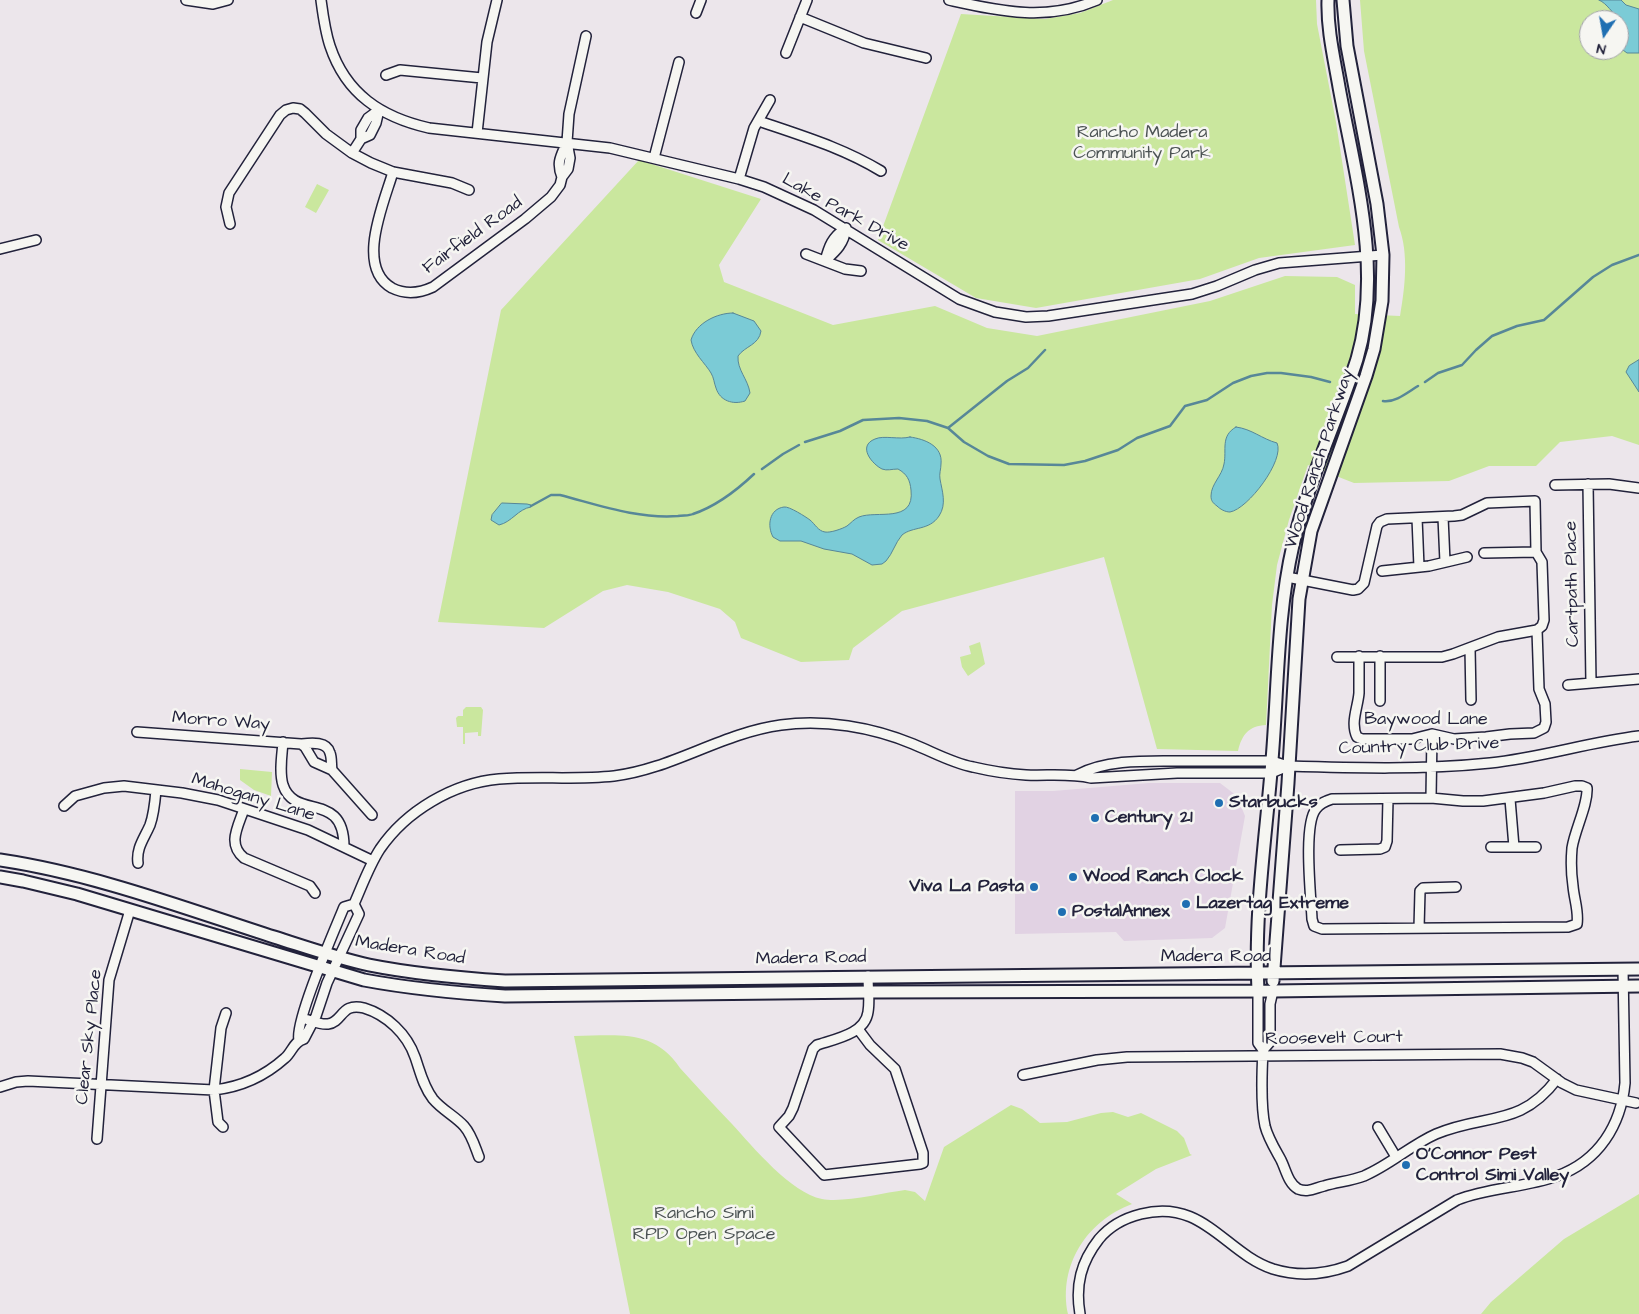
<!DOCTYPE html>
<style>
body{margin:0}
#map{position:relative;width:1639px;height:1314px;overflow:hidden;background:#ece6eb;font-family:"Architects Daughter",sans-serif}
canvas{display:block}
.north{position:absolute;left:1579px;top:10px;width:50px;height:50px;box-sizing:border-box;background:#f6f6f2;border:1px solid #a1a1a9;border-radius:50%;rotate:192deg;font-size:14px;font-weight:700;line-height:20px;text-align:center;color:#22223b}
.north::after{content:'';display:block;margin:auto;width:18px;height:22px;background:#1f6fb2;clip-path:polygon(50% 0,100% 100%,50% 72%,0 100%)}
</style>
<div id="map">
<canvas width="1639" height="1314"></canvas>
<div class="north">N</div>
</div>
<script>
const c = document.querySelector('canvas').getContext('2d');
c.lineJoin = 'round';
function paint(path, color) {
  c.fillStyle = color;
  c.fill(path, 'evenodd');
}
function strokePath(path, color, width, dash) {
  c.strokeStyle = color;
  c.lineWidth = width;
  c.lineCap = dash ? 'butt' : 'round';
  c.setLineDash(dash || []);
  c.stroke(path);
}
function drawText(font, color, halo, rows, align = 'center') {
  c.font = font + ' "Architects Daughter",sans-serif';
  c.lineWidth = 5;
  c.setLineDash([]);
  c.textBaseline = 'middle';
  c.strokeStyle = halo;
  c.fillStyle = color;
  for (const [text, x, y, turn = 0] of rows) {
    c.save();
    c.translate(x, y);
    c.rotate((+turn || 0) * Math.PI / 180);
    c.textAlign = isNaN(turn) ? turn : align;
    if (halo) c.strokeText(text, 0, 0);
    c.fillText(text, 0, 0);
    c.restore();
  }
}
const built = new Path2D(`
 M1149,783H1220L1237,796L1245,816L1225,928L1212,938L1124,941L1116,932L1015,934V791H1053Z`);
const green = new Path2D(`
 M1113,0H1316L1317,24L1336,122L1355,245L1259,258L1200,279L1036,308L976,298L878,240L961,14L1045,19L1080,13Z
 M1360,0H1639V445L1612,436L1560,442L1536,466H1489L1449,481L1354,483L1308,465L1289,520L1277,565L1272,605L1266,725C1249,726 1242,734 1238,751L1157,749L1104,557L902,611L853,648L849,660L801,662L741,638L735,622L720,609L668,592L627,585L603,591L544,628L438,622L501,310L639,160L761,199L719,265L724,282L833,325L935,306L987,328L1037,336L1210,301L1285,276L1337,277L1355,285V314L1400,316C1405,288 1409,254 1399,227L1364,51ZM1589,20H1619V50H1589Z
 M317,184L329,190L316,213L305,207Z
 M980,642L985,664L968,676L962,667L960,657L971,654L969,646Z
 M466,707H481L483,710L481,736H478V732L465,733V744H463V727H457L456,718L458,716H463V710Z
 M240,769L272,772L271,796L254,790L240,780Z
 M574,1036C617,1036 653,1028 680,1068C697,1087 714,1105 732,1124C753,1147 791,1193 822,1199C844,1203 882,1193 905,1190L915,1192L925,1201L944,1147L1011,1105L1022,1109L1040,1123L1067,1122L1101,1113L1113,1112L1128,1117L1141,1113L1177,1131L1184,1138L1190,1154L1192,1155L1156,1169L1116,1194L1132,1204C1087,1221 1058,1265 1068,1314H630Z
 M1639,1194V1314H1481L1491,1302L1564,1239Z`);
const water = new Path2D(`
 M1599,0H1621L1626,5L1639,9V53H1627L1619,47L1620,18C1611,13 1608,4 1599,0Z
 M733,313L754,321L761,331C759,345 745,346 738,356C737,370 748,379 750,393L745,401C733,405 720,401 716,388C714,383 714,378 711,373C705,363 693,353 691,340C696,323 717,313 733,313Z
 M1639,360V392L1626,372L1629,366Z
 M1236,427C1252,429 1262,439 1277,443C1285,460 1248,509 1230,512C1225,512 1220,509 1217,506C1213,503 1211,501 1211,496C1211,484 1222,476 1224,464C1227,450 1220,436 1236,427Z
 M910,437C925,439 943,446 941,464C941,469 939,474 940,479C942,491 947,504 939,516C929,531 913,526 902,535C895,543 893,553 886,561L882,564L872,565L852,554L824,549L801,541H780L773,537C767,526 769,509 784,507C789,506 806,517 810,520C815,524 818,531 825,532C830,533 842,529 847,526C851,523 854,519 859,517C876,510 915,524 911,490C910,480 907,474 898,469C892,469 887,471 882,469C872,464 857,446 875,439C884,435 899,440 910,437Z
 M502,503L527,504L531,505V507C518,509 512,522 499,525L491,520L492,515Z`);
const stream = new Path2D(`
 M1425,382L1438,373L1462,365L1476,350L1492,336L1517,326L1544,320L1593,277L1612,265L1639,255
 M1383,401C1395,403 1408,392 1418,386
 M948,428L1007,381L1028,368L1045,350
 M805,442L840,431L863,420L899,418L927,421L948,428L964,442L988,456L1009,464L1064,465L1085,461L1118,450L1137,438L1170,426L1185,406L1207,400L1233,383L1251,376L1267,373H1281L1311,377L1330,382
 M762,469L783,454L799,445
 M531,506L551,495H560C599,505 637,519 678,516C683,515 689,516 693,514C717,506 736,491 754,474`);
const minor = new Path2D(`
 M186,0L213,4L228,0
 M321,0C323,15 325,31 330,46C346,94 381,117 429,128L610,148L739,179L764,187L814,210L959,299L995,312L1026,317L1048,316L1192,294L1217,286L1255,270L1279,263L1383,255
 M949,0C1000,11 1046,22 1097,0
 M696,13L701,0
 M800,17L864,43L926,58
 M786,53L807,0
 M386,75L400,70L482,78
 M759,121C802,136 841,147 881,171
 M477,133L487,42L497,0
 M361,139L370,135L376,123L379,110
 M352,153L361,139V130L368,118L379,110
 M654,158L679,62
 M393,172C384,203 355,267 392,288C406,295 420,293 433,287L525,219L551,197L560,185L562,177L568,169L570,158L567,142L569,114L586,36
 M562,177C556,162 561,156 567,142
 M739,179L754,128L770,100
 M230,224L226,207L229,193L280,115L286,110L293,108L300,109L305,113L326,134L352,153L371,163L393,172L452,183L469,190
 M0,249L36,240
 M806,254L845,269L861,271
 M825,261C829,246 832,237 846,228
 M825,261C836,251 844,244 846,228
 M1588,484L1591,683
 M1555,485L1609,484L1639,488
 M1443,517L1445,562
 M1417,518L1419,567
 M1382,571L1429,566L1467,557
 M1287,577L1353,590L1358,589L1364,583L1377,526L1380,522L1387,519L1454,516L1462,515L1487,503L1535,501L1536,552
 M1470,648L1471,700
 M1359,656C1359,669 1359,681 1359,693C1358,707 1350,723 1357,737L1362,739H1412L1432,734L1454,739L1486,737L1510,734L1534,733L1544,728L1546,722L1545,704L1539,689L1537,630L1542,626L1544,620L1542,562L1536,552L1484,553
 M1380,656V701
 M1337,657H1442L1453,654L1498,637L1537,630
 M1568,685L1639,679
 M137,732L301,744C311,743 327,741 330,753C332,758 331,764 332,770
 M283,742C282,755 279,772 283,785C295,821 344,790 344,847
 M301,744L305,747L314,762L332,770L372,815
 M1077,775C1107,759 1147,761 1179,761C1210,761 1241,761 1272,761L1288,766C1355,768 1423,770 1490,763C1540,758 1589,742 1639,736
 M1575,786H1582L1587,788C1588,805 1575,829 1572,848C1571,860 1571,873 1573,886C1574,899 1579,911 1577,924L1568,927L1322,929L1314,926L1312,919C1311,896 1303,825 1316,809C1320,803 1326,801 1332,799L1431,798L1463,801H1483L1544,793Z
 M1431,798L1432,734
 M1510,799L1514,847
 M64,806L75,796L104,788L124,786L182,793L218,800L308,830L373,861
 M244,809C238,827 227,844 244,858L310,886L315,893
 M1491,847H1536
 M1340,850L1380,849L1385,847L1387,841L1388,799
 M138,863C136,848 144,839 150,825C154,814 155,802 156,790
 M354,904C362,886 369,866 380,849C406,811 453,783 499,779C537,776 576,780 614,776C672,769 722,733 781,725C824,719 872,727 913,744C933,752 952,763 973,767C990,771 1008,774 1026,775C1047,776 1069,773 1091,778L1177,773H1271L1288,766
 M1419,928L1420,891L1423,888L1456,887
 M1258,991V1043L1263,1050
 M1273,991L1270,1004V1042L1263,1050C1262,1069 1261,1108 1265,1126C1268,1138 1275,1149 1281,1160C1286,1170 1288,1183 1298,1189C1308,1193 1315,1188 1324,1186C1337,1182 1351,1181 1364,1176C1390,1165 1411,1145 1436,1134C1485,1113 1520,1128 1557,1079
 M302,1018C310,1020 320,1025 328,1024C343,1022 341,1002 364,1008C387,1015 407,1034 415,1057C420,1071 423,1086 433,1099C442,1110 455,1116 464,1126C472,1135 475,1147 479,1157
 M858,1029L870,1045L895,1069L923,1153V1163L920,1164L824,1175L779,1127L789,1116L793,1108L813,1049L817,1045C835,1039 865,1034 868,1012C870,1001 868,988 868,976
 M299,1040C294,1023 335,929 344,907L354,904
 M1023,1075L1097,1060L1127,1057L1500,1054L1522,1058L1533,1062L1562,1083L1576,1090L1636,1103
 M0,1087L16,1082L28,1081L214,1090C241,1087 265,1076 285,1058C292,1052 294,1041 304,1039L316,1016L327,983L359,914L354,904
 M223,1127L218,1122L214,1090L221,1028L226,1013
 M1378,1127L1396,1157
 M97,1139L109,980L130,910
 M1080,1314C1075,1285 1081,1262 1099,1239C1109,1227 1125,1218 1141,1214C1203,1198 1225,1253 1273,1269C1299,1277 1323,1275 1348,1266L1457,1200C1489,1187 1525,1188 1557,1176C1599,1161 1621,1125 1625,1083L1623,969`);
const major = new Path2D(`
 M0,860C94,874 184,908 274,937C306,947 337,958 369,965C414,974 459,978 505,981L1639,969
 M0,877L23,881L77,894L364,980C412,989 456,993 505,996L868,992L1273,991L1639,986
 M1273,981L1288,783L1299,599L1311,531L1366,376L1374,349L1382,301L1383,255L1377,204L1347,46L1343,0
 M1258,991C1254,913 1266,837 1272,760C1278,690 1277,614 1293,545C1308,481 1337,421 1357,359C1383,270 1355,175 1339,87C1334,58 1327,29 1328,0`);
const markers = [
 [1219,803,5,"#1f6fb2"],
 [1095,818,5,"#1f6fb2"],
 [1073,877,5,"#1f6fb2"],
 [1034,887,5,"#1f6fb2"],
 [1186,904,5,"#1f6fb2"],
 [1062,912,5,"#1f6fb2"],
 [1406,1165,5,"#1f6fb2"]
];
const parkNames = [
 ["Rancho Madera",1142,133],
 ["Community Park",1142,154],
 ["Rancho Simi",704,1214],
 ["RPD Open Space",704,1235]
];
const streetNames = [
 ["Lake Park Drive",845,213,29],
 ["Fairfield Road",473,236,-36],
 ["Wood Ranch Parkway",1320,459,-72],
 ["Cartpath Place",1573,584,-91],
 ["Baywood Lane",1426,720],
 ["Morro Way",221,722,4],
 ["Country Club Drive",1419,747,-2],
 ["Mahogany Lane",253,798,17],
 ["Madera Road",410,951,9],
 ["Madera Road",1216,957],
 ["Madera Road",811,959,-1],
 ["Clear Sky Place",90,1037,-84],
 ["Roosevelt Court",1334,1039,-1]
];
const poiNames = [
 ["Starbucks",1229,803],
 ["Century 21",1105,818],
 ["Wood Ranch Clock",1083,877],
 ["Viva La Pasta",1024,887,"right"],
 ["Lazertag Extreme",1196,904],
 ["PostalAnnex",1072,912],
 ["O'Connor Pest",1416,1155],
 ["Control Simi Valley",1416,1176]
];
paint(built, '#e1d2e3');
paint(green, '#cae79e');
paint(water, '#7bcbd6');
strokePath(water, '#578798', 1);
strokePath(stream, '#578798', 2.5);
strokePath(minor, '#22223b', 12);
strokePath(major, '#22223b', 15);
strokePath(minor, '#f6f6f2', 9);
strokePath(major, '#f6f6f2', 11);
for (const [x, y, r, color] of markers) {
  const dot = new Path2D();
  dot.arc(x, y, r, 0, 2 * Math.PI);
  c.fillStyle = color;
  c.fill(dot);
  strokePath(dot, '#f6f6f2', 2);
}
drawText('18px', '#4c5354', '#f6f6f2', parkNames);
drawText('18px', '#22223b', '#f6f6f2', streetNames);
drawText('bold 18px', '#22223b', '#f6f6f2', poiNames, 'left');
</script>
